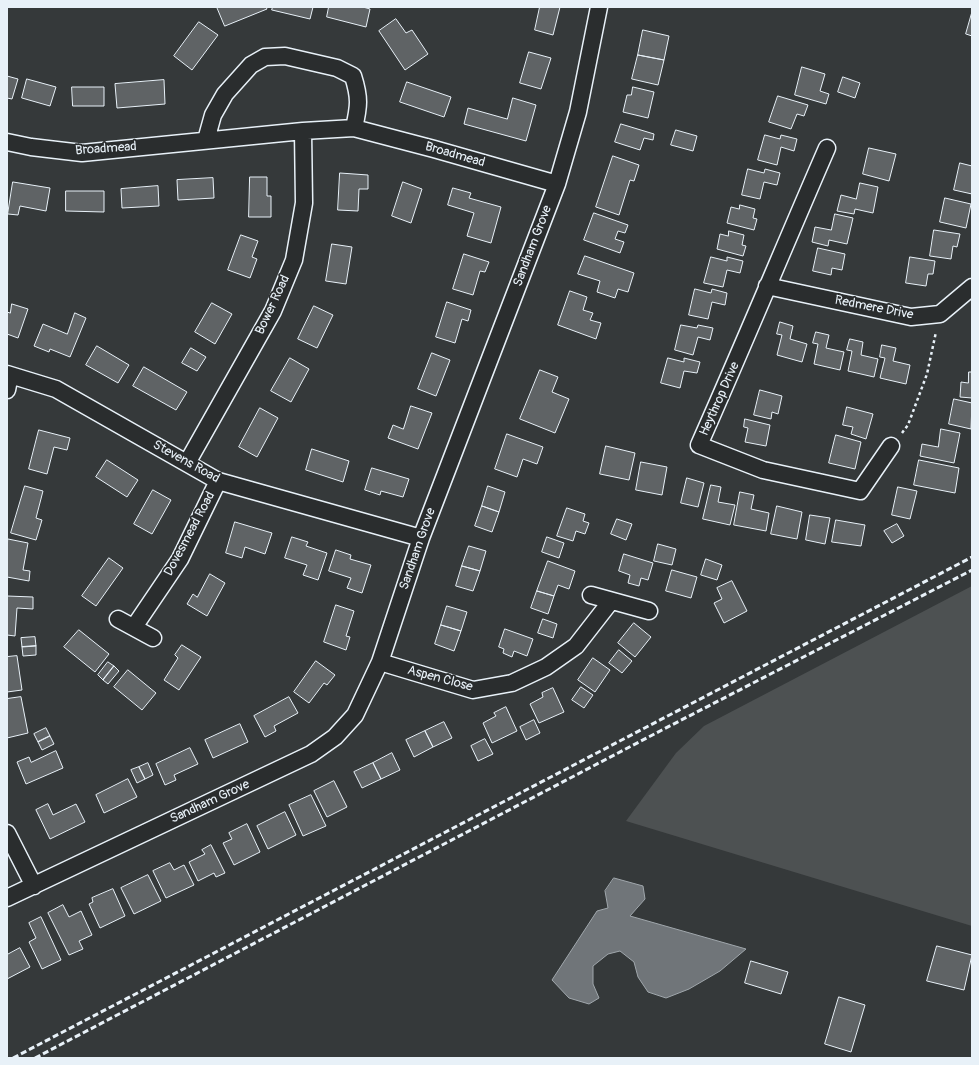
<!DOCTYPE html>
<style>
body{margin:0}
#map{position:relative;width:979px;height:1065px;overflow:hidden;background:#35393a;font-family:Pangolin,sans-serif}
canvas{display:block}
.frame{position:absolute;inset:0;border:8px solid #e8f1f8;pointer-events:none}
</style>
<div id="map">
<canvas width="979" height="1065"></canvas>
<div class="frame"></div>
</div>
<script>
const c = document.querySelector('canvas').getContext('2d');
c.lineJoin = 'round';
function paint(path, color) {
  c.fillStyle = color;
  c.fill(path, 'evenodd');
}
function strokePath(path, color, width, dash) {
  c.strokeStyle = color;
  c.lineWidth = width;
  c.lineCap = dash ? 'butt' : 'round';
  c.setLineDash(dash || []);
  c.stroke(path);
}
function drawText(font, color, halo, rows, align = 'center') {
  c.font = font + ' Pangolin,sans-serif';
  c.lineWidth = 3.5;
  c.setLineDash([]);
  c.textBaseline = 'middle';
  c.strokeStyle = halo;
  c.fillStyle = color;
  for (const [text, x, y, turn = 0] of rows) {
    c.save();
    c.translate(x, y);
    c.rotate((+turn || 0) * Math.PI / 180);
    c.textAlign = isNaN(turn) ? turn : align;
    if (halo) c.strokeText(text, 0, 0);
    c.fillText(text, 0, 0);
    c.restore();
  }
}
const green = new Path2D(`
 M972,586V926L626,821L676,753L704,726Z`);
const water = new Path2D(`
 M614,878L643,886L645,899L630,916L746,949L720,971L689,989L666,998L648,992L638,977L634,962L620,951L608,954L593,966V984L599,998L589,1004L569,998L552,980L597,911L608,908L605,891Z`);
const building = new Path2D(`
 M217,7H266L267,9L225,26Z
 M273,7H313L310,19L272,10Z
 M329,7H363L370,9L366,27L327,17Z
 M540,7H560L553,35L535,30Z
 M972,12V36L966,34Z
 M396,19L406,33L412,30L428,54L405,70L379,31Z
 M199,22L218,35L192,70L174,56Z
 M643,30L669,36L664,60L638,55Z
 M529,52L551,58L541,89L520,83Z
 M638,55L664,60L658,85L632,79Z
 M802,67L825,74L820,91L829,94L826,104L795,95Z
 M7,76L18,79L12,99L7,98Z
 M843,77L860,83L855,98L838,92Z
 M27,79L56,87L50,106L22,98Z
 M164,80L165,104L117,108L115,84Z
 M407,82L451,97L444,117L400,102Z
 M72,87H104V106H73Z
 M633,87L654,92L648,118L623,112L627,95H631Z
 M778,96L808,105L804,116L797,114L791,129L769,122Z
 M513,98L536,105L526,141L464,124L468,108L507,119Z
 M621,124L654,134L653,140L644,138L640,150L615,142Z
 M676,130L697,136L693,151L671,145Z
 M765,135L780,139L781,135L797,139L794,151L781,147L777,165L758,160Z
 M869,148L896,154L889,181L863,174Z
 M613,156L639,165L634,181L630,180L619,215L596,207Z
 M960,163L972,166V194L954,190Z
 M748,169L764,173L765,169L780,173L777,185L764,182L760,199L742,195Z
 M340,173L368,175V189H359L358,211L338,210Z
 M250,177H267V196H271V217H249Z
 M213,178L214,198L178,200L177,180Z
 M13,182L50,188L46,211L20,206L18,215L8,214Z
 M403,182L422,189L411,223L392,216Z
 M860,183L878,187L873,213L855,209L854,214L837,211L841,195L856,199Z
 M158,186L159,206L122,208L121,189Z
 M453,188L471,193L469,198L501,207L491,243L467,236L474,213L448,205Z
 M66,191H104V212L66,211Z
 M945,198L971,204L966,228L940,222Z
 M740,205L755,209L753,218L757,219L754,230L727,223L731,207L739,209Z
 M594,213L628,225L625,233L618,231L615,239L624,242L620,253L584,240Z
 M835,214L853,218L847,244L829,240L828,246L812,242L815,227L831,230Z
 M934,230L960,234L957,247L953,246L951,259L930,256Z
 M729,231L744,235L742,245L746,246L743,256L717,249L720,234L728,236Z
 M241,235L258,241L252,257L257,259L250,278L228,270Z
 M332,244L352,247L346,284L326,281Z
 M818,248L845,254L842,270L832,268L831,275L813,271Z
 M464,254L489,262L485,272L480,271L473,295L453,289Z
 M585,256L634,273L628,292L618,289L615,298L597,292L600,281L578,274Z
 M711,257L727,261V257L743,261L740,273L727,270L723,287L704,283Z
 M910,257L935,261L933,274H928L926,286L906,283Z
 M695,289L711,293L712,289L727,293L725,305L712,302L708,319L689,315Z
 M570,291L587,297L583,310L593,313L590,320L601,323L596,339L558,325Z
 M447,302L471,310L468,321L462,319L455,343L436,337Z
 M212,303L232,314L215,344L195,332Z
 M12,304L28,309L18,338L7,334V312L10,313Z
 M314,306L333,315L317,348L298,339Z
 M75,313L86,318L70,357L50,349L49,352L34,346L43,324L67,334Z
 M780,322L793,326L790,339L807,344L802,362L777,355L782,335L777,334Z
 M681,325L697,328L698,325L713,328L710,340L698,337L693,355L675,350Z
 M816,332L829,335L826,348L844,352L840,370L814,364L818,344L813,343Z
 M850,339L863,342L861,355L878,359L874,377L848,371L852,351L847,350Z
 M882,345L896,348L893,361L910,365L906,384L880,378L885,358L880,357Z
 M97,346L129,365L118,383L86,365Z
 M191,348L206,357L197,371L182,363Z
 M432,353L450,360L436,396L418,389Z
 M290,358L309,369L291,402L271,391Z
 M668,358L684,362V358L700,362L697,373L684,371L680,388L661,383Z
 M144,367L187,392L176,410L133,386Z
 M540,370L558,377L552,392L569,399L555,433L520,419Z
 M969,372H972V398L960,397L961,382L968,383Z
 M760,390L782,396L778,414L772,412L771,419L754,415Z
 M954,399L972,403L971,429L949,424Z
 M411,406L432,413L418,449L388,438L393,425L403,429Z
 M847,407L873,414L866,439L851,434L853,427L843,425Z
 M260,408L278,418L257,457L239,447Z
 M745,419L770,425L766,446L745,442L748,428L744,427Z
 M941,429L960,433L954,463L920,456L922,444L938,447Z
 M39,430L70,438L67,450L54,447L47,474L29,469Z
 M507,434L543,447L537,464L523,459L517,477L495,469Z
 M836,435L861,442L855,469L829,463Z
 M606,446L635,453L629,480L600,474Z
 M312,449L349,461L343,482L306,470Z
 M107,460L138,480L127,497L96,477Z
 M919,460L959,468L955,493L914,485Z
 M641,462L667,467L662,495L636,490Z
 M372,468L409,479L403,497L381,491L380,495L365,490Z
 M687,478L704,483L698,507L681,503Z
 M711,485L721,487L718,502L735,505L730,525L703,519Z
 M25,486L43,491L36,518L42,520L36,540L11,533Z
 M488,486L505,492L499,512L482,506Z
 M898,487L917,491L910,519L892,515Z
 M153,490L171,500L152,534L134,524Z
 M740,492L754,495L751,509L769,513L766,531L734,525Z
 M482,506L499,512L492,532L475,526Z
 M777,506L802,512L797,539L771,534Z
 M567,508L585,514L583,521L589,523L585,534L576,531L573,541L557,536Z
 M810,515L830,518L825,544L806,540Z
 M617,519L632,524L626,540L611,534Z
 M836,520L865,525L861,546L832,542Z
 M235,522L272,533L265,554L245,547L242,558L226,553Z
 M897,524L904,536L892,543L884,531Z
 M292,537L308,542L306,546L327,553L318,580L303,575L307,565L285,558Z
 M547,537L564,543L559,558L542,552Z
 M8,539L28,543L23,570L30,571L29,581L7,577Z
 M658,544L676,549L672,565L654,561Z
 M469,546L486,551L480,571L462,566Z
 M336,550L351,555L350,559L371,565L362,593L347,588L351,578L329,571Z
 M624,554L653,563L648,580L641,578L639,586L628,583L630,575L619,571Z
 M109,558L123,568L96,606L82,596Z
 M706,559L722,565L717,580L701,575Z
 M548,561L575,571L569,589L558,585L554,596L537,591Z
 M462,566L480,571L473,591L456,586Z
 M672,570L697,577L691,598L666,591Z
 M210,574L225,583L207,616L187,604L193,594L197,597Z
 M732,581L747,611L724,623L714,603L722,599L717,588Z
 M537,591L554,596L548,614L531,608Z
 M7,596L33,597V609L17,608L15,636L7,635Z
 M336,605L354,611L346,636L350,637L346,650L324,642Z
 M447,606L467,612L461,631L441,625Z
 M543,619L557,624L553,638L538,633Z
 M634,623L651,637L635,657L618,643Z
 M441,625L461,631L454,651L435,644Z
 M505,629L533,639L527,656L514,651L512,657L503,653L504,649L499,647Z
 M79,630L109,654L95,672L64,647Z
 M35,637L36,646L22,647L21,638Z
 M182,645L201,657L179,690L164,680L178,658L175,655Z
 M36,646V655L23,656L22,647Z
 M619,650L632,661L622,673L609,663Z
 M17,656L22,690L7,692V657Z
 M593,658L610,670L595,692L578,680Z
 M316,661L335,675L327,685L324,683L309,703L294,692Z
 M108,662L114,666L103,680L98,675Z
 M114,666L119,671L108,684L103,680Z
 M128,670L156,693L142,710L114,687Z
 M581,687L593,695L584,708L572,700Z
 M553,688L564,712L539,723L530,704L543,697L542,693Z
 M21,697L28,733L7,738V699Z
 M289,697L298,713L274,726L276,731L265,737L254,716Z
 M506,707L517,731L492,743L483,723L496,716L494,713Z
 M534,720L540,733L526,740L520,727Z
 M444,722L452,738L433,747L425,731Z
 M240,724L248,742L213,758L205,740Z
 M46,728L50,736L38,742L34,734Z
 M425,731L433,747L414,757L406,740Z
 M50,736L54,744L42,750L38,742Z
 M485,739L493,754L478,761L471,746Z
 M190,748L198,764L174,775L176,780L165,785L156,764Z
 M56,751L63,768L26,784L17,762L29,757L31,762Z
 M392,753L400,770L381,779L373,763Z
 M148,763L153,775L145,779L139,767Z
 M373,763L381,779L362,788L354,772Z
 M139,767L145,779L137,783L131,770Z
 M128,779L137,797L104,813L96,795Z
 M334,781L347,807L327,817L314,791Z
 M311,795L326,826L303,836L289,805Z
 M48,804L53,815L76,804L85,822L50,839L36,810Z
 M285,812L296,835L268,849L257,826Z
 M247,824L260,852L234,865L223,843L232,839L229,833Z
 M211,845L225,873L216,877L214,873L198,881L189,862L205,854L202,850Z
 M170,863L174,870L184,865L194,885L166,898L153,871Z
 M148,875L161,901L134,914L121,888Z
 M113,889L125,916L100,928L89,904L93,902L92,898Z
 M63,905L69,917L81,911L92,935L79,941L83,949L69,955L48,913Z
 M41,917L61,960L42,969L29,942L36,938L29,923Z
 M937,946L972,955L964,990L927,981Z
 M20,948L30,967L7,979V955Z
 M751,961L788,972L781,994L745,983Z
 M839,997L865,1005L851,1052L825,1044Z`);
const path = new Path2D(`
 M902,433L908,425L927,374L936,332`);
const street = new Path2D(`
 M206,140L213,115L225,94L251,65L265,57L285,56L337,68L353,76C360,98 359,106 354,128
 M7,142L31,147L82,153L303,131L354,128L434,149L557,184
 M827,148C784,247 743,346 699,445L763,470L860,491L891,446
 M767,286L911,317L940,314L972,287
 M7,374L56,389L218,481L421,538
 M7,390L10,375
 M187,463L273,311L294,260L304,203L303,131
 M591,595L649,611
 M118,619L153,638
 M134,627L180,559L218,481
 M380,662L473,690L512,683L546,667L576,646L611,601
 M7,833L34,886
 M7,898L311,754L335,737L355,715L380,662L421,538L557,184L578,112L599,7`);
const rail = new Path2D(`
 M13,1058L972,557
 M35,1058L662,730L972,570`);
const streetNames = [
 ["Broadmead",106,149,-4],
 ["Broadmead",455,155,16],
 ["Sandham Grove",533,246,-69],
 ["Bower Road",273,305,-65],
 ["Redmere Drive",874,308,11],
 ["Heythrop Drive",720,399,-66],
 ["Stevens Road",186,462,29],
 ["Dovesmead Road",190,534,-62],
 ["Sandham Grove",418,549,-71],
 ["Aspen Close",440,679,15],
 ["Sandham Grove",210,802,-25]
];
paint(green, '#4d5152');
paint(water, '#707579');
strokePath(water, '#a0a7ac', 1);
paint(building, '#5f6365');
strokePath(building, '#e8f1f8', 1);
strokePath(street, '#e8f1f8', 19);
strokePath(path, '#e8f1f8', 2.5, [3, 3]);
strokePath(street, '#2a2d2e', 16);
strokePath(rail, '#e8f1f8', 3, [6, 3]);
drawText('13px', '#e8f1f8', '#2a2d2e', streetNames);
</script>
